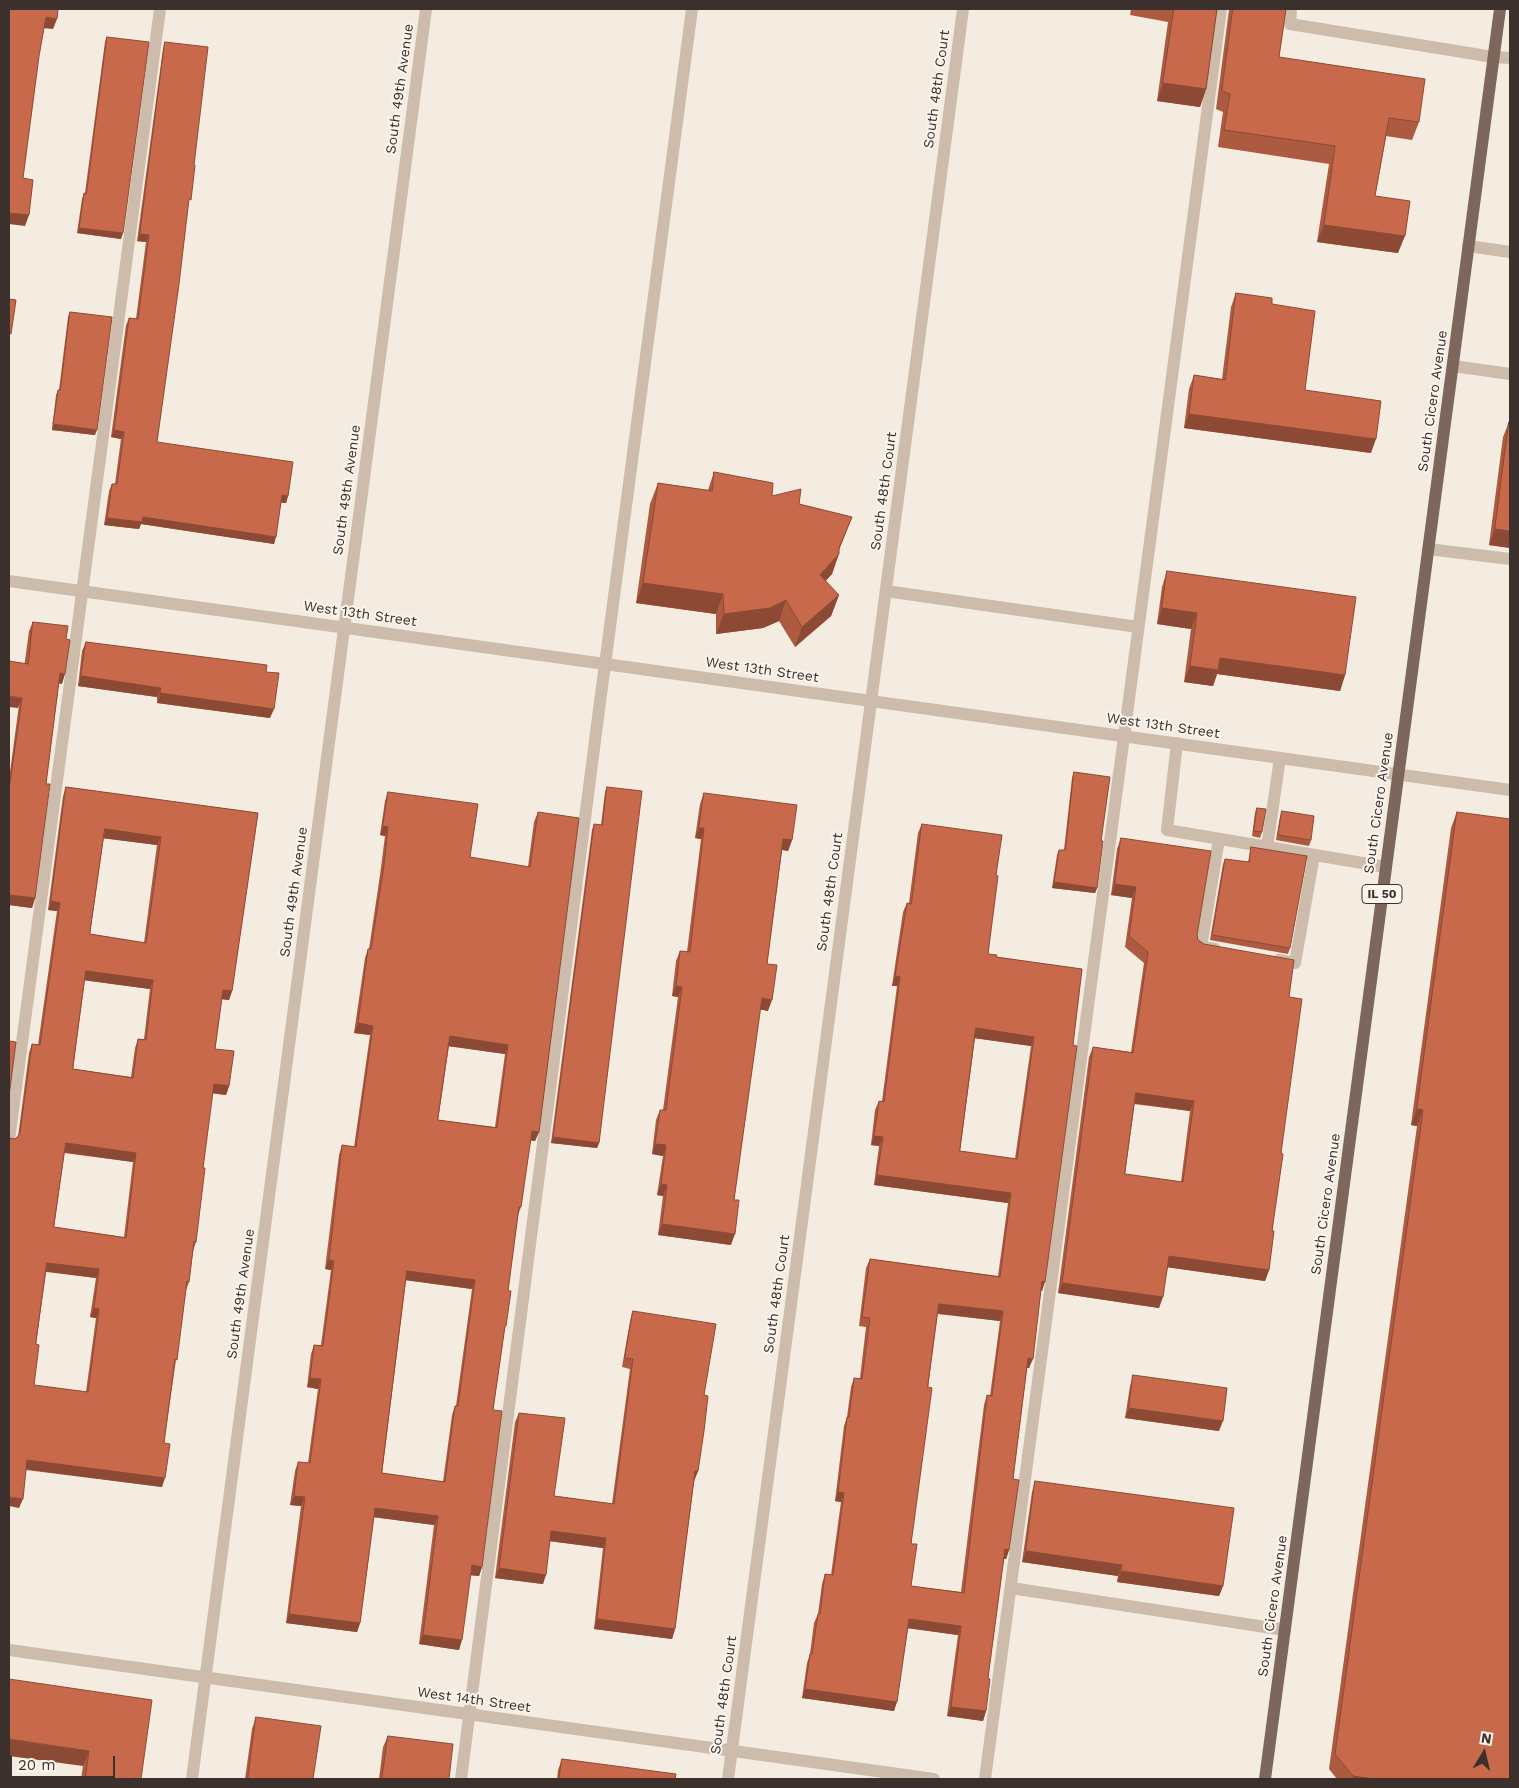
<!DOCTYPE html>
<style>
body{margin:0}
#map{position:relative;width:1519px;height:1788px;overflow:hidden;background:#f4ebe1;font-family:"Work Sans",sans-serif}
canvas{display:block}
.frame{position:absolute;inset:0;border:10px solid #3b302b;pointer-events:none}
.north{position:absolute;left:1459px;top:1728px;width:50px;height:50px;-webkit-text-stroke:4px #fbf5ee;paint-order:stroke;rotate:9deg;font-size:14px;font-weight:700;line-height:20px;text-align:center;color:#3b302b}
.north::after{content:'';display:block;margin:auto;width:18px;height:22px;background:#3b302b;clip-path:polygon(50% 0,100% 100%,50% 72%,0 100%)}
.scale{position:absolute;left:10px;top:1756px;width:105px;height:22px;box-sizing:border-box;border:2px solid #3b302b;border-top:0;padding-left:6px;font-size:15px;line-height:18px;white-space:nowrap;color:#3b302b;-webkit-text-stroke:4px #fbf5ee;paint-order:stroke}
</style>
<div id="map">
<canvas width="1519" height="1788"></canvas>
<div class="frame"></div>
<div class="north">N</div>
<div class="scale">20 m</div>
</div>
<script>
const c = document.querySelector('canvas').getContext('2d');
c.lineJoin = 'round';
function strokePath(path, color, width, dash) {
  c.strokeStyle = color;
  c.lineWidth = width;
  c.lineCap = dash ? 'butt' : 'round';
  c.setLineDash(dash || []);
  c.stroke(path);
}
function paint(path, color) {
  c.fillStyle = color;
  c.fill(path, 'evenodd');
}
function drawText(font, color, halo, rows, align = 'center') {
  c.font = font + ' "Work Sans",sans-serif';
  c.lineWidth = 4;
  c.setLineDash([]);
  c.textBaseline = 'middle';
  c.strokeStyle = halo;
  c.fillStyle = color;
  for (const [text, x, y, turn = 0] of rows) {
    c.save();
    c.translate(x, y);
    c.rotate((+turn || 0) * Math.PI / 180);
    c.textAlign = isNaN(turn) ? turn : align;
    if (halo) c.strokeText(text, 0, 0);
    c.fillText(text, 0, 0);
    c.restore();
  }
}
const service = new Path2D(`
 M1291,9L1290,24L1493,57L1510,58
 M1453,366L1510,374
 M1428,549L1510,559
 M886,591L1138,627
 M1177,743L1167,830L1386,867
 M1267,847L1280,758
 M1215,949L1201,947L1219,839
 M1279,960L1295,963L1314,855
 M9,1140L160,9
 M1011,1588L1285,1630
 M461,1779L600,702L692,9
 M985,1779L1221,9`);
const minor = new Path2D(`
 M1468,246L1510,252
 M9,581L1510,790
 M9,1650L934,1779
 M192,1779L426,9
 M728,1779L963,9`);
const primary = new Path2D(`
 M1265,1779L1500,9`);
const wall = new Path2D(`
 M1131,9H1217L1206,89L1200,107L1157,101L1168,22L1130,15Z
 M1229,9H1286L1279,57L1419,122L1412,140L1386,136L1375,196L1398,253L1317,242L1329,164L1218,147L1223,112L1216,109L1229,10Z
 M107,37L121,239L77,233L82,199L84,193H85L105,42Z
 M165,42L188,207L157,442L288,496L286,503H281L274,544L141,524L139,529L104,525L109,491L112,484H115L121,439L111,437L126,325L129,318L136,319L146,242L137,241L163,49Z
 M1236,293L1272,304L1305,390L1371,453L1184,428L1189,389L1194,375L1222,379L1231,307Z
 M70,312L95,435L52,430L56,395L58,390H59L68,317Z
 M1509,422L1510,548L1489,545L1503,437Z
 M714,472L772,496L799,504L852,517L839,550L832,574L825,581L839,595L831,616L795,647L779,621L763,628L716,634V614L636,603L650,504L658,483L708,490Z
 M1167,571L1345,675L1340,691L1217,674L1213,686L1184,682L1191,629L1157,624L1162,587Z
 M33,622L62,684L59,683L46,784L35,898L32,908L9,905V779L29,631Z
 M86,642L266,672L270,718L157,703V697L78,686L82,651Z
 M1074,772L1101,841L1097,888L1095,893L1052,888L1057,855L1059,850H1064L1072,778Z
 M66,787L258,813L232,991L229,1000L222,999L215,1049L229,1086L226,1095L212,1093L203,1168L196,1242L193,1251L189,1282L186,1290L164,1443L162,1487L26,1470L19,1508L15,1139L18,1137L29,1053L32,1044L38,1045L57,911L48,910L63,796ZM103,838L157,845L144,943L90,934ZM84,980L150,989L144,1039H138L135,1048L131,1077L73,1069ZM64,1153L133,1162L124,1237L54,1227ZM46,1272L96,1278L90,1317L96,1318L86,1392L34,1385L36,1344Z
 M607,787L599,1143L597,1148L551,1143L592,830L594,824L601,825L605,792Z
 M388,792L470,857L528,867L534,822L538,812L539,1132L535,1141L530,1140L521,1207L518,1215L508,1291L504,1334L493,1410L482,1567L479,1576L470,1575L459,1650L419,1644L434,1525L374,1517L360,1623L357,1632L286,1623L301,1506L290,1505L295,1471L298,1462L308,1463L318,1389L307,1387L311,1354L314,1345H321L331,1270L325,1269L339,1155L342,1145L354,1147L370,1035L354,1033L365,958L368,949H369L380,875L385,836L380,835L385,801ZM449,1046L505,1054L495,1127L438,1120ZM406,1280L472,1289L456,1406H455L452,1415L443,1482L382,1473Z
 M704,793L792,840L788,851L782,850L767,964L768,1011L760,1009L734,1200L731,1245L658,1235L663,1196L657,1195L663,1156L652,1154L656,1120L660,1110H663L678,997L672,996L676,961L680,951L687,952L701,839L695,838L700,804Z
 M1257,808L1262,832L1260,838L1252,836L1255,813Z
 M1282,811L1311,840L1309,846L1276,840L1280,817Z
 M1457,812L1510,1779H1337L1329,1769L1417,1126L1411,1125L1451,828Z
 M922,824L996,875L988,954L996,957L1082,969L1042,1291H1041L1029,1368H1027L1013,1479L1009,1550L1006,1559H1004L988,1678L986,1711L983,1721L947,1716L958,1635L908,1628L894,1711L802,1698L807,1663L810,1654L814,1623L818,1614L822,1584L825,1574L831,1575L841,1502L835,1501L844,1426L847,1417L851,1387L854,1378H860L866,1327L859,1326L866,1268L870,1259L998,1276L1008,1203L874,1185L879,1146L871,1145L875,1110L879,1101H882L897,986H892L903,912L907,903H909L918,833ZM975,1038L1031,1046L1015,1159L960,1151ZM937,1314L1000,1321L990,1396L987,1395L984,1405L961,1592L911,1586V1544L928,1387Z
 M1121,838L1197,935L1198,940L1204,944L1289,997L1281,1153L1272,1231L1269,1270L1265,1281L1168,1267L1159,1308L1058,1293L1089,1057L1093,1047L1131,1052L1144,963L1125,947L1132,898L1111,895L1117,849ZM1134,1104L1190,1111L1181,1182L1125,1174Z
 M1251,847L1290,948L1288,954L1210,940L1223,864L1225,859L1248,862Z
 M633,1311L704,1395L698,1471L694,1481L675,1629L672,1639L594,1629L603,1548L550,1541L543,1584L495,1578L515,1422L519,1413L554,1496L612,1504L630,1369L622,1367L630,1321Z
 M1133,1375L1219,1431L1125,1418L1130,1386Z
 M1035,1481L1223,1586L1219,1596L1117,1582L1118,1576L1022,1562L1032,1492Z
 M9,1679L141,1779H81L83,1766Z
 M256,1717L313,1779H245L252,1729Z
 M388,1736L449,1779H379L383,1747Z
 M562,1759L675,1779H557L558,1770Z`);
const shadedWall = new Path2D(`
 M46,17L57,19L53,29L42,28Z
 M1163,83L1206,89L1200,107L1157,101Z
 M9,213L29,215L25,226L9,224Z
 M1324,225L1405,236L1398,253L1317,242Z
 M79,228L123,233L121,239L77,233Z
 M140,234L149,235L146,242L137,241Z
 M1189,414L1376,439L1371,453L1184,428Z
 M53,424L97,430L95,435L52,430Z
 M114,430L124,432L121,439L111,437Z
 M282,495L288,496L286,503L280,502Z
 M143,517L276,537L274,544L141,524L139,529L104,525L107,518Z
 M852,517L836,557L839,554L832,574L812,596L820,575L839,548Z
 M1495,529L1510,531V548L1489,545Z
 M643,583L723,594L716,614L636,603Z
 M839,595L831,616L795,647L802,627Z
 M786,600L779,621L763,628L716,634L724,614Z
 M1162,608L1197,613L1191,629L1157,624Z
 M1220,658L1345,675L1340,691L1217,674L1213,686L1184,682L1190,666Z
 M60,673L65,674L62,684L57,683Z
 M81,676L161,688L157,697L78,686Z
 M160,693L274,709L270,718L157,703Z
 M9,696L22,698L18,708L9,707Z
 M383,826L388,827L385,836L380,835Z
 M699,828H704L701,839L695,838Z
 M105,829L161,837L157,845L101,838Z
 M783,839L792,840L788,851L779,849Z
 M1054,882L1097,888L1095,893L1052,888Z
 M1115,884L1136,887L1132,898L1111,895Z
 M9,895L35,898L32,908L9,905Z
 M51,901L60,903L57,911L48,910Z
 M86,971L153,980L150,989L82,980Z
 M895,976L900,977L897,986H892Z
 M676,986L682,987L678,997L672,996Z
 M223,990L232,991L229,1000L220,999Z
 M762,998L772,1000L768,1011L758,1009Z
 M358,1023L373,1026L370,1035L354,1033Z
 M976,1028L1034,1037L1031,1046L973,1038Z
 M450,1036L508,1045L505,1054L447,1046Z
 M214,1084L229,1086L226,1095L210,1093Z
 M1136,1093L1194,1101L1190,1111L1132,1103Z
 M1417,1109L1423,1110L1417,1126L1411,1125Z
 M532,1131L539,1132L535,1141L528,1140Z
 M874,1136L883,1137L879,1146L871,1145Z
 M553,1137L599,1143L597,1148L551,1143Z
 M66,1143L136,1153L133,1162L62,1152Z
 M655,1144L666,1145L663,1156L652,1154Z
 M877,1175L1011,1193L1008,1203L874,1185Z
 M661,1184L667,1185L663,1196L657,1195Z
 M662,1224L735,1234L731,1245L658,1235Z
 M1169,1256L1269,1270L1265,1281L1165,1267Z
 M329,1260L334,1261L331,1270L325,1269Z
 M47,1263L99,1269L96,1278L44,1271Z
 M407,1271L475,1280L472,1289L404,1280Z
 M1042,1281L1045,1282L1042,1291L1038,1290Z
 M1062,1283L1163,1297L1159,1308L1058,1293Z
 M939,1304L1003,1311L1000,1321L935,1313Z
 M94,1308L99,1309L96,1318L90,1317Z
 M1028,1358L1033,1359L1029,1368H1024Z
 M310,1378L321,1379L318,1389L307,1387Z
 M1129,1408L1223,1421L1219,1431L1125,1418Z
 M27,1460L165,1478L162,1487L24,1469Z
 M695,1471H698L694,1481L691,1480Z
 M838,1492L844,1493L841,1502L835,1501Z
 M294,1496L305,1497L301,1506L290,1505Z
 M9,1497L23,1499L19,1508L9,1506Z
 M375,1508L438,1516L434,1525L372,1517Z
 M551,1531L606,1538L603,1548L548,1541Z
 M1005,1549L1009,1550L1006,1559H1002Z
 M1026,1551L1122,1565L1118,1576L1022,1562Z
 M472,1565L482,1567L479,1576L468,1575Z
 M499,1568L546,1575L543,1584L495,1578Z
 M1121,1571L1223,1586L1219,1596L1117,1582Z
 M289,1614L360,1623L357,1632L286,1623Z
 M597,1619L675,1629L672,1639L594,1629Z
 M909,1619L961,1626L958,1635L906,1628Z
 M423,1635L462,1640L459,1650L419,1644Z
 M805,1689L897,1702L894,1711L802,1698Z
 M951,1707L986,1711L983,1721L947,1716Z
 M9,1739L89,1751L83,1766L9,1756Z
 M1353,1776L1374,1779H1352Z`);
const building = new Path2D(`
 M9,9H58L57,19L46,17L39,56L23,178L33,180L29,215L9,213Z
 M1174,9H1217L1206,89L1163,83Z
 M1233,9H1286L1279,57L1425,79L1419,122L1389,118L1375,196L1410,201L1405,236L1324,225L1335,146L1224,130L1230,94L1222,91Z
 M107,37L149,42L123,233L79,228L84,193L86,194Z
 M165,42L208,47L194,165H195L191,200L189,199L179,284L157,442L293,462L288,496L282,495L276,537L143,517L142,522L107,518L112,484H117L124,432L114,430L129,318L138,319L149,235L140,234Z
 M1236,293L1272,298V304L1315,311L1305,390L1381,401L1376,439L1189,414L1194,375L1225,380Z
 M9,299L16,300L11,334L9,333Z
 M70,312L112,317L97,430L53,424L58,390H60Z
 M1509,422H1510V531L1495,529Z
 M714,472L773,483L772,496L801,489L799,504L852,517L839,548V554L820,575L839,595L802,627L786,600L770,608L724,614L723,594L643,583L658,483L712,491Z
 M1167,571L1356,597L1345,675L1220,658L1218,670L1190,666L1197,613L1162,608Z
 M33,622L68,626L66,639L70,640L65,674L60,673L46,784H50L35,898L9,895V783H10L22,698L9,696V661L28,664Z
 M86,642L267,665L266,672L279,673L274,709L160,693L161,688L81,676Z
 M1074,772L1110,777L1101,841H1103L1097,888L1054,882L1059,850H1065Z
 M66,787L258,813L232,991L223,990L215,1049L234,1051L229,1086L214,1084L203,1168H205L196,1242L194,1241L189,1282L187,1281L177,1360L175,1359L164,1443L170,1444L165,1478L27,1460L23,1499L9,1497V1138L15,1139L18,1136L20,1132L32,1044L40,1045L60,903L51,901ZM105,829L161,837L146,943L90,934ZM86,971L153,980L146,1040L138,1039L133,1078L73,1069ZM66,1143L136,1153L126,1238L54,1227ZM47,1263L99,1269L94,1308L99,1309L88,1392L34,1385L39,1345L36,1344Z
 M607,787L642,791L599,1143L553,1137L594,824L602,825Z
 M388,792L478,804L470,857L530,867L538,812L579,818L539,1132L532,1131L521,1207H519L508,1291H511L506,1326H505L493,1410L502,1411L482,1567L472,1565L462,1640L423,1635L438,1516L375,1508L360,1623L289,1614L305,1497L294,1496L298,1462L310,1463L321,1379L310,1378L314,1345L323,1346L334,1261L329,1260L342,1145L356,1147L373,1026L358,1023L368,949H371L384,865L388,827L383,826ZM450,1036L508,1045L497,1128L438,1120ZM407,1271L475,1280L458,1406H455L445,1482L382,1473Z
 M704,793L797,805L792,840L783,839L767,964L777,965L772,1000L762,998L734,1200H739L735,1234L662,1224L667,1185L661,1184L666,1145L655,1144L660,1110H666L682,987L676,986L680,951L690,952L704,828H699Z
 M1257,808L1266,809L1262,832L1254,831Z
 M1282,811L1314,816L1311,840L1278,835Z
 M1457,812L1510,819V1779H1374L1353,1776L1335,1754L1423,1110L1417,1109Z
 M922,824L1002,835L996,875L998,876L988,954L997,955L996,957L1082,969L1073,1045L1077,1046L1045,1282L1042,1281L1033,1359L1028,1358L1013,1479L1019,1480L1009,1550L1005,1549L988,1678L990,1679L986,1711L951,1707L961,1626L909,1619L897,1702L805,1689L810,1654H812L818,1614H820L825,1574L833,1575L844,1493L838,1492L847,1417H849L854,1378L862,1379L870,1318L862,1317L870,1259L1000,1277L1011,1193L877,1175L883,1137L874,1136L879,1101L884,1102L900,977L895,976L907,903L911,904ZM976,1028L1034,1037L1017,1159L960,1151ZM939,1304L1003,1311L992,1396L987,1395L964,1593L911,1586L917,1544H911L932,1388L928,1387Z
 M1121,838L1211,851L1197,935L1198,940L1204,944L1294,960L1289,997L1302,999L1281,1153L1283,1154L1272,1231H1274L1269,1270L1169,1256L1163,1297L1062,1283L1093,1047L1133,1053L1148,952L1129,936L1136,887L1115,884ZM1136,1093L1194,1101L1183,1182L1125,1174Z
 M1251,847L1307,856L1290,948L1212,935L1225,859L1249,862Z
 M9,1041L16,1042L9,1096Z
 M633,1311L716,1324L704,1395L708,1396L704,1431L698,1471H695L675,1629L597,1619L606,1538L551,1531L546,1575L499,1568L519,1413L565,1418L554,1496L614,1504L633,1359L625,1358Z
 M1133,1375L1227,1388L1223,1421L1129,1408Z
 M1035,1481L1234,1508L1223,1586L1121,1571L1122,1565L1026,1551Z
 M9,1679L152,1700L141,1779L133,1778V1779H85L89,1751L9,1739Z
 M256,1717L321,1726L313,1779H248Z
 M388,1736L453,1744L449,1779H382Z
 M562,1759L676,1774L675,1779H559Z`);
const shields = [
 [1382,894,40]
];
const shieldNames = [
 ["IL 50",1382,894]
];
const streetNames = [
 ["South 49th Avenue",400,89,-82],
 ["South 48th Court",937,89,-82],
 ["South Cicero Avenue",1433,401,-82],
 ["South 49th Avenue",347,490,-82],
 ["South 48th Court",884,491,-82],
 ["West 13th Street",360,614,8],
 ["West 13th Street",762,670,8],
 ["West 13th Street",1163,726,8],
 ["South Cicero Avenue",1379,803,-82],
 ["South 49th Avenue",294,892,-82],
 ["South 48th Court",830,892,-82],
 ["South Cicero Avenue",1326,1204,-82],
 ["South 49th Avenue",241,1294,-82],
 ["South 48th Court",777,1294,-82],
 ["South Cicero Avenue",1273,1606,-82],
 ["South 48th Court",724,1695,-82],
 ["West 14th Street",474,1700,8]
];
strokePath(service, '#cdbbac', 12);
strokePath(minor, '#cdbbac', 12);
strokePath(primary, '#7d675c', 12);
paint(wall, '#ac5a40');
paint(shadedWall, '#8c4a34');
paint(building, '#c8694b');
strokePath(building, '#8c4a34', 1);
for (const [x, y, w] of shields) {
  const box = new Path2D();
  box.roundRect(x - w / 2, y - 9.5, w, 19, 4);
  c.fillStyle = '#fbf5ee';
  c.fill(box);
  strokePath(box, '#3b302b', 1);
}
drawText('bold 12px', '#3b302b', null, shieldNames);
drawText('14px', '#3b302b', '#fbf5ee', streetNames);
</script>
